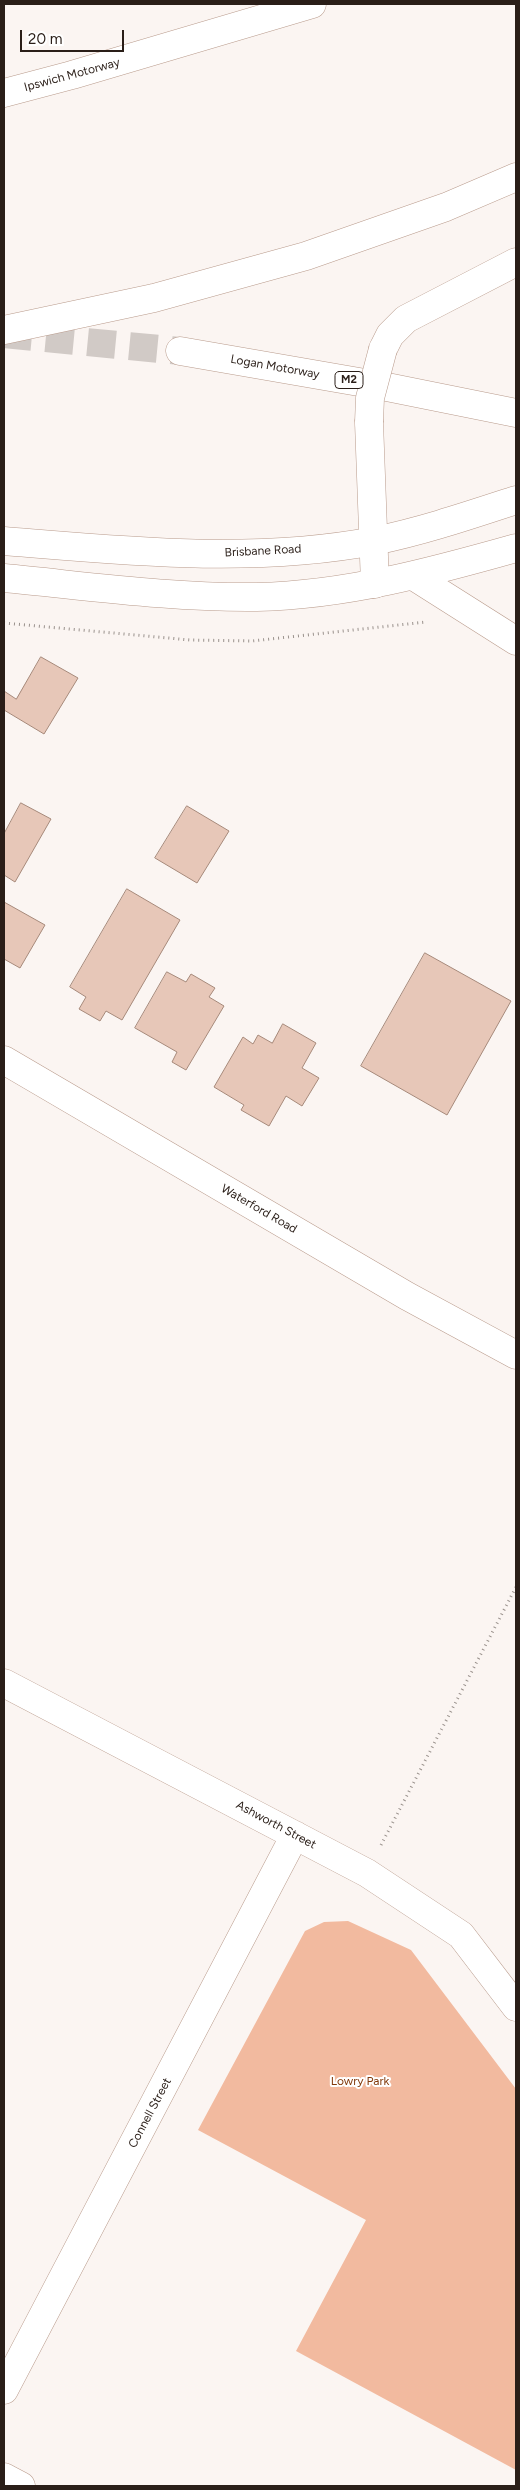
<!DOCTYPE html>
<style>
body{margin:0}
#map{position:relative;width:520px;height:2490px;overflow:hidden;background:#fbf5f2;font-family:Figtree,sans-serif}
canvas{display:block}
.frame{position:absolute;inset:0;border:5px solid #2a1e18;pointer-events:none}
.scale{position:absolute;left:20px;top:30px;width:104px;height:22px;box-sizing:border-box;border:2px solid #2a1e18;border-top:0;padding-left:6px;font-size:15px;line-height:18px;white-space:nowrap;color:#2a1e18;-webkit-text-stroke:4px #fff;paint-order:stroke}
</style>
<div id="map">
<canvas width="520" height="2490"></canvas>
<div class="frame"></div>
<div class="scale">20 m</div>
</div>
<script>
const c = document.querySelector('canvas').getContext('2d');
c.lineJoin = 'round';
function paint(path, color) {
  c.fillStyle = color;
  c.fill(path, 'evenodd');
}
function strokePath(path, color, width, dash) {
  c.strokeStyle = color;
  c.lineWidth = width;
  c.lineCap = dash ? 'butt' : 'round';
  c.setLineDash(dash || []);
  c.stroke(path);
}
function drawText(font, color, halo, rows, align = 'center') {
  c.font = font + ' Figtree,sans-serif';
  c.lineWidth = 4;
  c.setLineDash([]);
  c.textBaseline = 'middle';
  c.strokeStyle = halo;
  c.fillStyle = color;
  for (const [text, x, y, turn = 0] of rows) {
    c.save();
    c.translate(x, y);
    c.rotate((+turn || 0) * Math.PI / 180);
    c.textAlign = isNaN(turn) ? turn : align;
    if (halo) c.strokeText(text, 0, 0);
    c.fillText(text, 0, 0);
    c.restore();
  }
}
const green = new Path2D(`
 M348,1921L411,1950L516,2089V2470L296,2351L366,2220L198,2130L305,1931L324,1922Z`);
const building = new Path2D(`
 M41,657L78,678L44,734L4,710V691L16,699Z
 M21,803L51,819L15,882L4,875V834Z
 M187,806L229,831L197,883L155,858Z
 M127,889L180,920L122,1020L106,1011L100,1021L79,1009L86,997L70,987Z
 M4,902L45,925L20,968L4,959Z
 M425,953L511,1001L447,1115L361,1066Z
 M167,972L186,982L191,974L215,988L209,997L224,1006L186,1070L172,1062L177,1052L135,1028Z
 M283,1024L316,1043L302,1068L319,1078L302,1106L286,1096L269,1126L241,1110L244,1105L214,1087L243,1037L253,1044L258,1035L272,1043Z`);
const highwayTunnel = new Path2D(`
 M4,334L180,351`);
const path = new Path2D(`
 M4,623L190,640L252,641L426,622
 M381,1845L516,1587`);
const street = new Path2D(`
 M4,1060L407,1296L516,1355
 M4,1683L367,1873L461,1935L516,2007
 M4,2390L295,1835
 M4,2477L21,2486`);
const secondary = new Path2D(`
 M4,541C127,551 252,564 374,541C423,531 470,515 516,500
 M4,578C88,586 172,598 257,597C346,595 431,572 516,548`);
const highway = new Path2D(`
 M4,93L72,75L312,4
 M4,330L154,298L306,256L446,207L516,177
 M383,349L390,335L406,319L516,262
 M180,351L382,386L516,413
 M369,422L375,584
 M415,577L516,641`);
const highwayBridge = new Path2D(`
 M369,422L370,398L383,349`);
const shields = [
 [349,380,28]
];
const shieldNames = [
 ["M2",349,380]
];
const streetNames = [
 ["Ipswich Motorway",72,75,-15],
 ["Logan Motorway",275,367,10],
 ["Brisbane Road",263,551,-3],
 ["Waterford Road",259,1209,30],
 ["Ashworth Street",276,1825,28],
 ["Connell Street",150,2113,-62]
];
const parkNames = [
 ["Lowry Park",360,2081]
];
paint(green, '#f2ba9f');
paint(building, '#e7c7b8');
strokePath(building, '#a6897a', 1);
strokePath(highwayTunnel, '#d1cac6', 28, [28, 14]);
strokePath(street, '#b99b8c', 29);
strokePath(secondary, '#b99b8c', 29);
strokePath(highway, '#b99b8c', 29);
strokePath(path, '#99918c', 3, [1, 4]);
strokePath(street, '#fff', 28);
strokePath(secondary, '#fff', 28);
strokePath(highway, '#fff', 28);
strokePath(highwayBridge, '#b99b8c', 29, []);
strokePath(highwayBridge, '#fff', 28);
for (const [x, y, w] of shields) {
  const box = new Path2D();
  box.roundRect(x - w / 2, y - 8.5, w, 17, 4);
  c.fillStyle = '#fff';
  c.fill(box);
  strokePath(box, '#2a1e18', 1);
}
drawText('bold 11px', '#2a1e18', null, shieldNames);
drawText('12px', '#2a1e18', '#fff', streetNames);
drawText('12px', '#823a0c', '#fff', parkNames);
</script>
